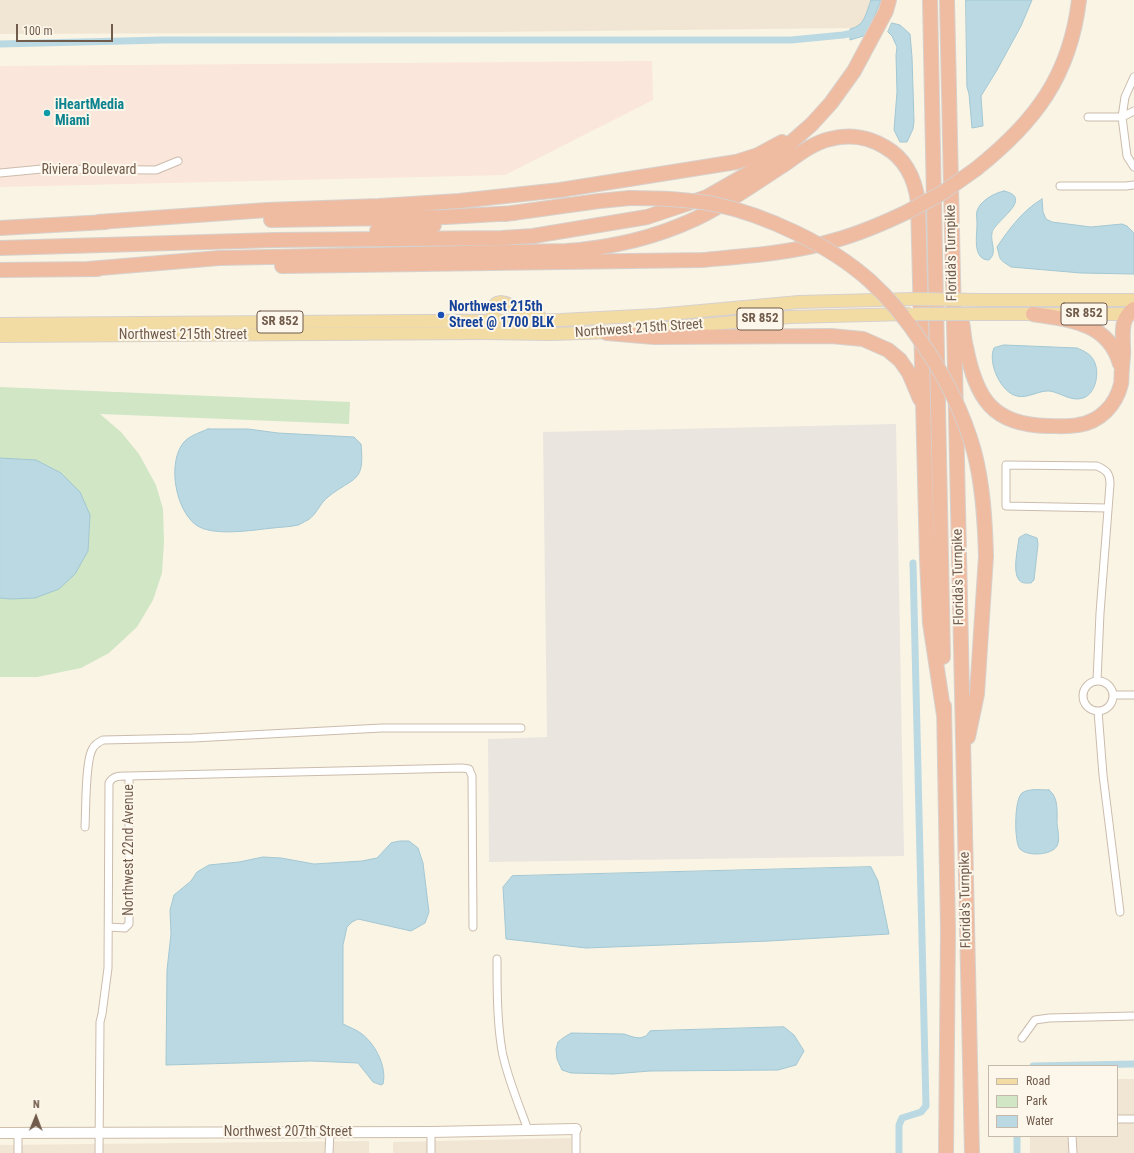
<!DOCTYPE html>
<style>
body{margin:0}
#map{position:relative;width:1134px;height:1153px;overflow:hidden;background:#faf4e5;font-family:"Roboto Condensed",sans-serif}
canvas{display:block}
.legend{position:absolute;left:988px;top:1065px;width:130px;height:72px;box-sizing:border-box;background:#fdf7eb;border:1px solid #c5b9ab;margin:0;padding:5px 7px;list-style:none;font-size:12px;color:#715c4c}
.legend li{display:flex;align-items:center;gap:8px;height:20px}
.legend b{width:20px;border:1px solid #c5b9ab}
.north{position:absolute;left:16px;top:1097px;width:40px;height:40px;-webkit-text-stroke:3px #fdf7eb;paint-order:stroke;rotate:1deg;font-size:11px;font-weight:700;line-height:16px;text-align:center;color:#715c4c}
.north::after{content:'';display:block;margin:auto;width:14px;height:18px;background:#715c4c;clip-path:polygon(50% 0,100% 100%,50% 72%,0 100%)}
.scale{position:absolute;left:16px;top:24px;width:97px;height:18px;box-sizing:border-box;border:2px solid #715c4c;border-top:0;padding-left:5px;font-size:12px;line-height:14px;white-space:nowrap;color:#715c4c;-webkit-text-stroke:3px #fdf7eb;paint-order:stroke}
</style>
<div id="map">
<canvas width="1134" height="1153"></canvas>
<ul class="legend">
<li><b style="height:5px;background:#f3dca3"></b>Road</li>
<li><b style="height:11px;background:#d0e6c5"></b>Park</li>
<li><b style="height:11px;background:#bbd9e2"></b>Water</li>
</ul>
<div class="north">N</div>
<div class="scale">100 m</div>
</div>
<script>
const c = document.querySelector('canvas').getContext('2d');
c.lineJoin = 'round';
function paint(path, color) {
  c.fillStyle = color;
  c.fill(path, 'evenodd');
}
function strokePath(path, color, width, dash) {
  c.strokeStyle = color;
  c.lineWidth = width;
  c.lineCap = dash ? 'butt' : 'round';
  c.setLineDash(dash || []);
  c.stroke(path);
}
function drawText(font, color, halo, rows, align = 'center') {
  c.font = font + ' "Roboto Condensed",sans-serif';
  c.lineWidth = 4;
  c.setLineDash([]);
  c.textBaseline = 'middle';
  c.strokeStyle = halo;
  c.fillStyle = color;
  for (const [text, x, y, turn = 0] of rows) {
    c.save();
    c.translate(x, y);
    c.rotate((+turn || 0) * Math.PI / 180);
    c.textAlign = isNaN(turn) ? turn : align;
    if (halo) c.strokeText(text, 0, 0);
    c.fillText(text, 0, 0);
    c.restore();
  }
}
const residential = new Path2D(`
 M0,0H871L865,18L860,26L855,28L495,32L0,34Z
 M1117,1079H1134V1153H1030V1136H1117Z
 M571,1138V1153H393V1142Z
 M369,1141V1153H0V1145Z`);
const commercial = new Path2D(`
 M652,61L653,100L505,175L0,187V66Z`);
const industrial = new Path2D(`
 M896,424L904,856L489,862L488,739L547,737L543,432Z`);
const green = new Path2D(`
 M0,387L350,402L349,424L100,414L121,432L139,454L156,485L163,509L164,541L162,573L153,600L137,627L109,653L81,668L37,677H0Z`);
const water = new Path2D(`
 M871,0H881L867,35L850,40V29C865,26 866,13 871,0Z
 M966,0H1032L1021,26L997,70L981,96L983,126L972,128L969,94L967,87Z
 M892,23L900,25L910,34L912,57L914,121L913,129L907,142H900L894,130L897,92L896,55L897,47L892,36L888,32Z
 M1004,191C1036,198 993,222 992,233C990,243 998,252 989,260C972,260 977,235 977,224C977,219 976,215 977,211C980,201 994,193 1004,191Z
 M1042,199L1043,212L1046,219L1052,222L1091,227L1122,224L1127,226L1134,233V274L1081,273L1011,267C997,258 1001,260 997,247C1009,229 1023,210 1042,199Z
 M1004,345L1077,348C1084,351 1091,354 1094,361C1100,372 1096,394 1083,398C1072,402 1061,393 1050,391C1039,390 1027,399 1017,396C1001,393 987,362 994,348Z
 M208,429H248L278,433L354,437L361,444C365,484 354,476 328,497C320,503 317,514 308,520C305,521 301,524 298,525C290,527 281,527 273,528C253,530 213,537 196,525C175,509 167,462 184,442C189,436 201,432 208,429Z
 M0,458L36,460L61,473L80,492L90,515L88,551L75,574L59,589L35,598L10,599L0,598Z
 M1026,534L1037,538L1038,544L1034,580L1031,583C1027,583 1022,584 1019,580C1012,571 1018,548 1019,538Z
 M1049,790C1059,797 1057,813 1057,824C1058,831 1060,840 1057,846C1052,855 1028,857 1020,849C1014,843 1014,799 1022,793C1029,788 1041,790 1049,790Z
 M400,841H409L418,848L423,863L429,912L425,923L411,931L358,919L352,922L347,927L343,945V1024C349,1027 357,1030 362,1034C376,1045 387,1067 383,1084L381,1085L373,1082L358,1063L311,1061L166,1065L167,970L171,934L170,910L174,895L191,881L197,872L209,865L239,862L263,857L281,858L314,864L362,861L377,858L391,843Z
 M871,867L878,881L889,934L769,941L586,948L506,939L503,887L512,876Z
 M784,1027L794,1035L804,1051L796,1065L778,1070L650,1071L613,1074L571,1073L562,1070L557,1059L556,1049L558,1042L563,1038L571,1033L624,1034L633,1037L640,1038L646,1036L650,1031Z`);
const canal = new Path2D(`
 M0,44L163,40H791L843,35L858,32
 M1033,1066L1134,1064
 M1017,1136V1153
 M899,1153V1125L902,1118L921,1112L926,1106L913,563`);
const street = new Path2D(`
 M1134,77L1125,97L1122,117L1127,156L1134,167
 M1088,117H1122L1134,111
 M0,173L42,169L156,170L178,161
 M1060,186H1126L1134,185
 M1083 696a15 15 0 1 1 30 0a15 15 0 1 1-30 0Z
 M1097,681L1100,613L1110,484C1110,473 1106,470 1097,466L1006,465V506L1108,508
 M1113,695H1134
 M1098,711L1103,775L1120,912
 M85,827C86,811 85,759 93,748C95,744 99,742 103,740L193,738L382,728H521
 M109,927L125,928L129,924V776
 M497,959C497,989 497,1021 502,1051C507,1077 519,1105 528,1130
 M1022,1038L1035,1020L1049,1018L1134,1016
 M1117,1119H1134
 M576,1129V1153
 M431,1132V1153
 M18,1134V1153
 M1072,1136L1073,1153
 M99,1153L100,1022L102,1014L108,968L109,783C113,775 121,776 129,776L462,768L469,769L472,776L473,927
 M329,1153L330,1132`);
const secondary = new Path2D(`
 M0,1133L431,1132L576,1129`);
const primary = new Path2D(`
 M981,300H1134
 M981,314H1134
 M494,321C489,292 507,303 522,311C528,314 534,315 540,317
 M0,324L561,320L657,315L799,302L914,299
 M635,331L790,317L908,314
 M0,336L483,333L550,334L616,332`);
const highway = new Path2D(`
 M930,0L943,657
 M947,0L972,1153
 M976,169C1035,122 1070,76 1079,0
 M505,214L599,201L630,198
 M271,220L446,217L515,213
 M98,222L267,210L379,206L459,201L560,190L736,162L758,155L782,142
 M0,228L106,222
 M377,231L434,225
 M0,248L275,240L502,238L533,236L647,217L707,197L770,161L812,124L831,103L854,71L886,11L889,0
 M282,266L702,260C747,256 793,253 836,240C861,233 884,223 907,212
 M88,269L219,258L566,251C610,248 654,238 695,219C727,204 755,183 785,164C799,154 813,143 830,139C849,134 869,137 885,147C906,159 915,179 918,202L927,559L930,623L944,715
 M0,270L98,269
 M1033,314C1070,320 1108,322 1120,364
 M960,315C964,325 963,337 966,347C976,398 992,425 1048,426C1058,426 1068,427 1078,425C1100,422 1116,405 1121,384C1122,379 1121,374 1122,369C1122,361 1124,355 1123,348C1123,332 1120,319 1134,309
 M607,333L654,337L831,336L863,339L888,350L900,360L909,373L920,399
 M944,706L948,930L946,1153
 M968,737L977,694L986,556`);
const primaryBridge = new Path2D(`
 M914,299L981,300
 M915,314H981`);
const highwayBridge = new Path2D(`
 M630,198C658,198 686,199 714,204C766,215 830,245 870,281C890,299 907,320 922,343C945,376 963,412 974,451C983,485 985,521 986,556
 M907,212L942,193L976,169`);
const markers = [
 [47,113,4,"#0f9aa8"],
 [441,315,4,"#1a4fb4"]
];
const shields = [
 [1084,314,46],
 [760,319,46],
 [280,322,46]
];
const shieldNames = [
 ["SR 852",1084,314],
 ["SR 852",760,319],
 ["SR 852",280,322]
];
const cultureNames = [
 ["iHeartMedia",55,105],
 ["Miami",55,121]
];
const streetNames = [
 ["Riviera Boulevard",89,170],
 ["Florida's Turnpike",952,253,-91],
 ["Northwest 215th Street",639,329,-4],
 ["Northwest 215th Street",183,335],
 ["Florida's Turnpike",959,577,-91],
 ["Northwest 22nd Avenue",129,850,-90],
 ["Florida's Turnpike",966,900,-91],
 ["Northwest 207th Street",288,1132]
];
const transitNames = [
 ["Northwest 215th",449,307],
 ["Street @ 1700 BLK",449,323]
];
paint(residential, '#f1e6d4');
paint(commercial, '#fae6da');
paint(industrial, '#eae5df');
paint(green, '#d0e6c5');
paint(water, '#bbd9e2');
strokePath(water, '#a2c7d3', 1);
strokePath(canal, '#bbd9e2', 7);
strokePath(street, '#cbbcac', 9);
strokePath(secondary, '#cdbdaa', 12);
strokePath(primary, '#d7d1cd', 14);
strokePath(highway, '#d7d1cd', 16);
strokePath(street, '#fff', 7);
strokePath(secondary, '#fff', 10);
strokePath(primary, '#f3dca3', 12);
strokePath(highway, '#efbba1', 14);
strokePath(primaryBridge, '#d7d1cd', 14, []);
strokePath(highwayBridge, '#d7d1cd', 16, []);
strokePath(primaryBridge, '#f3dca3', 12);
strokePath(highwayBridge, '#efbba1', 14);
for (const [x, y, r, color] of markers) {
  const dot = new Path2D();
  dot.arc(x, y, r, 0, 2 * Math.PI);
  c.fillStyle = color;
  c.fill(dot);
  strokePath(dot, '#fdf7eb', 1.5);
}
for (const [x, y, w] of shields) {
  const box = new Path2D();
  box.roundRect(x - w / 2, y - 11, w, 22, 3);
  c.fillStyle = '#fdf7eb';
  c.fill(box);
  strokePath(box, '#715c4c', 1);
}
drawText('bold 13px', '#715c4c', null, shieldNames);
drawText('bold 14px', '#0d838f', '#fdf7eb', cultureNames, 'left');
drawText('14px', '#715c4c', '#fdf7eb', streetNames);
drawText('bold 14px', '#164399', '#fdf7eb', transitNames, 'left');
</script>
